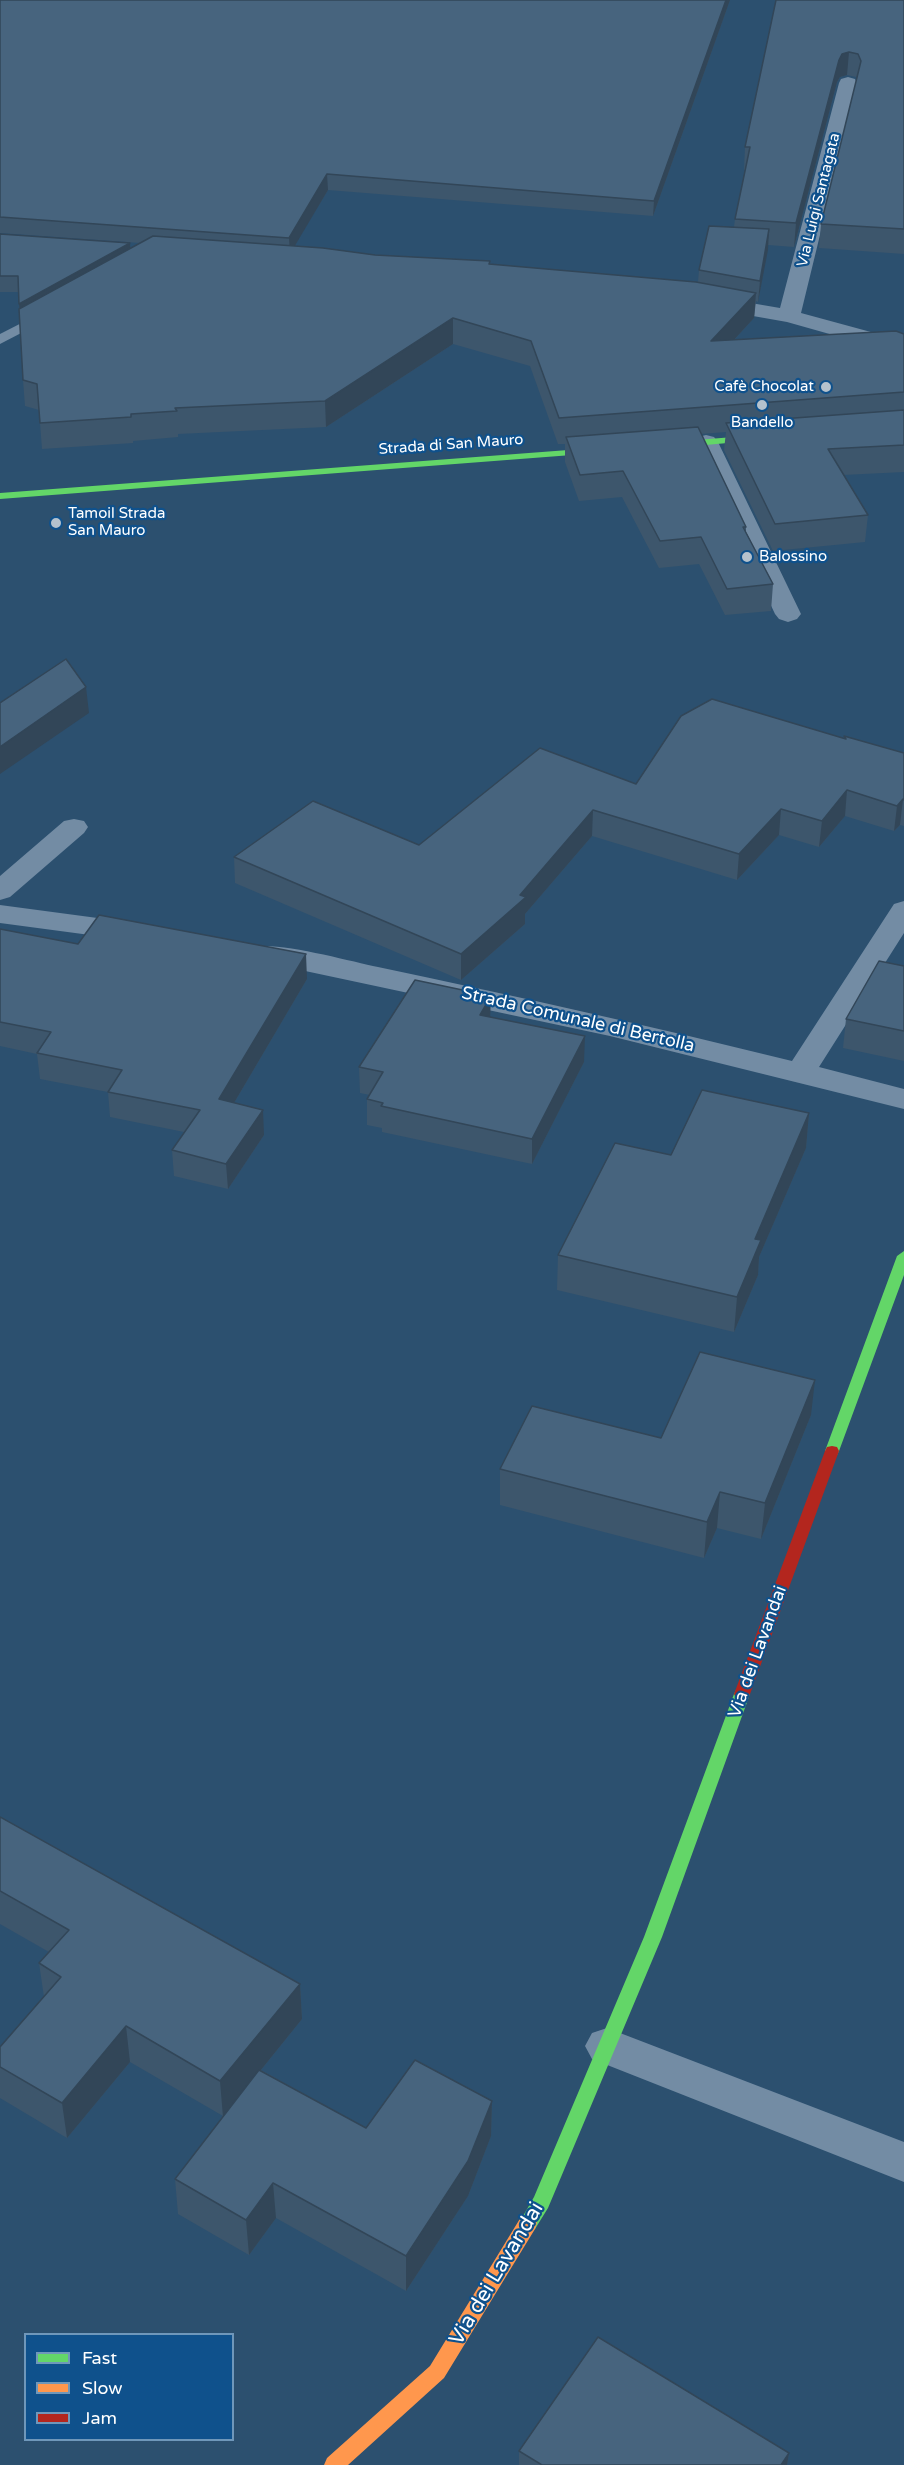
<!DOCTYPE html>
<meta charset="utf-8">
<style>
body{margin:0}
#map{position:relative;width:904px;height:2465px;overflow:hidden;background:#2c506f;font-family:"Varela Round",sans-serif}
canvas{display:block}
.legend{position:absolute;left:24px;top:2333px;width:210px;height:108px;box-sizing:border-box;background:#0f518c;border:2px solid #6f97ba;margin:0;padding:8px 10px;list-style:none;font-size:18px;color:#fff}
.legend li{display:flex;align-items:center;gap:12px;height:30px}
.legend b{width:30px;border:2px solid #6f97ba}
</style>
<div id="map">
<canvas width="904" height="2465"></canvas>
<ul class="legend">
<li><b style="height:8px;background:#63d668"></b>Fast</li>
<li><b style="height:8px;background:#ff974d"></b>Slow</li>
<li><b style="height:8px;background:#b3261e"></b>Jam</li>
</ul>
</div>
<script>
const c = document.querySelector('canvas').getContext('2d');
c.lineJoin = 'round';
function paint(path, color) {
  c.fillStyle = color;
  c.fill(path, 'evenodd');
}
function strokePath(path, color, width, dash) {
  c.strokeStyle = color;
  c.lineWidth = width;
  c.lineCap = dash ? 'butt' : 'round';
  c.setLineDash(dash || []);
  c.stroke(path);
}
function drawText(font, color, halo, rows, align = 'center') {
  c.font = font + ' "Varela Round",sans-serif';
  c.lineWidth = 4.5;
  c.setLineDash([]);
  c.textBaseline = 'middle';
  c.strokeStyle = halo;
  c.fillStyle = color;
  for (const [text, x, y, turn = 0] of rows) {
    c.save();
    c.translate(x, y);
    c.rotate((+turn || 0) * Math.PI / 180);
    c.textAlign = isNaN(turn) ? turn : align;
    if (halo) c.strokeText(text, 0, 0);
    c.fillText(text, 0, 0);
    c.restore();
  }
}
const lane = new Path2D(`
 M47,310L52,311L54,314L52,317L0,344V334Z`);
const street = new Path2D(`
 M848,77L855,79L857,83L801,313L904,341V355L787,322L702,307L699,302L702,297L710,296L780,308L839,83L841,79Z
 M706,435L714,437L718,442L801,614L797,619L788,622L779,619L775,614L694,442L698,437Z
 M74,819L84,821L88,827L84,833L10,897L0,900V876L64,821Z
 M904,901V933L819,1067L904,1089V1109L610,1036L263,962L253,959L248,953L253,947C277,941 350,961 378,967C516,996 655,1027 792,1061L894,904Z
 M0,905L135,923L145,926L150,932L145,938L135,941L0,923Z
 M607,2028L904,2142V2182L592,2059L585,2046L592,2033Z`);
const fast = new Path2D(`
 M770,434L775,437L773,439L660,449L655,446L660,443Z
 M608,447L613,450L611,452L0,499V493Z
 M904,1251V1275L839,1451L837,1455H827L825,1451L897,1256Z
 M742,1688L748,1690L750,1694L662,1937L548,2208L535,2229L528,2231L521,2229L519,2223L534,2197L644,1937L734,1694L736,1690Z`);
const slow = new Path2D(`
 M528,2215L535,2217L537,2223L535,2229L444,2378L348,2465H324L327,2458L430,2366L521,2217Z`);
const jam = new Path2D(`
 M832,1446L837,1447L839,1451L750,1694L748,1698L742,1700L736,1698L734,1694L825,1451L827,1447Z`);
const wall = new Path2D(`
 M0,0H730L653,216L328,190L294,246L375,255L698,282L699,270L734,227L735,219L745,170H744L745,147L904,0V254L819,248L821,224L857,79L856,77L847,75L840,77L837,82L794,247L768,245L758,302L756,301L754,318L734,340L904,334V472L843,475L868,515L865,542L773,551L724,450L726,432L701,434L746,527V532L773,584L771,611L725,615L699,564L659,568L622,497L579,501L565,462V444H558L530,366L453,344L326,427L178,434V437L133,441V443L42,449L39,410L25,406L23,380L19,292H0V234L130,243V248L140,243L0,233Z
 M844,736L904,753V826L900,825L894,831L845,816L819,847L779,835L737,880L592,836L525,914V924L461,980L235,883L234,857L419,845L636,784L844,738Z
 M0,929L78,944L307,979L234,1103L264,1135L228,1189L174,1176L172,1150L184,1132L110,1117L108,1092L40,1079L37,1054L0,1046Z
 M904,966V1061L843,1048L846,1019Z
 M490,1017L584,1062L532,1164L382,1132V1128L367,1125V1099L370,1095L360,1093L359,1067Z
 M809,1113L806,1148L759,1257L758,1275L734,1332L557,1290L558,1255L671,1155Z
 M811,1415L761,1539L717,1528L704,1558L500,1505V1469L661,1438Z
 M0,1817L300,1984L302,2019L261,2070L366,2128L492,2101L491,2136L468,2196L406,2291L276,2218L249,2255L178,2214L175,2179L223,2116L130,2062L67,2138L0,2098V2047L44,1997L39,1963L49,1952L0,1924Z
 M519,2451L789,2453L787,2465H519Z`);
const shadedWall = new Path2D(`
 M726,0H730L653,216L654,201Z
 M849,52L847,75L840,77L837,82L794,247L796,223L839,60L842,54Z
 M327,174L328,190L290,254L289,238Z
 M769,229L768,250L758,302L760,281Z
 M130,243L131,259L21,320L19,304Z
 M756,293L754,318L709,367L711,341Z
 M453,318V344L326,427L325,401Z
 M86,687L89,713L0,774V747Z
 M847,790L845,816L819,847L822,821Z
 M903,799L900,825L894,831L897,806Z
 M781,809L779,835L737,880L739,854Z
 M593,810L592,836L525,914V924L461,980V954L520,895Z
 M306,954L307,979L221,1125L219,1099Z
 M491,996L490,1021L480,1015Z
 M585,1036L584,1062L532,1164V1139Z
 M263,1110L264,1135L228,1189L226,1164Z
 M809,1113L806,1148L759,1257L758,1275L734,1332L737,1297L755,1239Z
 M815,1380L811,1415L761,1539L765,1503Z
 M720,1492L717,1528L704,1558L707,1522Z
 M300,1984L302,2019L223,2117L220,2081Z
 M126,2026L130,2062L67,2138L62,2103Z
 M492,2101L491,2136L468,2196L406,2291V2256Z
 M273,2183L276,2218L249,2255L246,2220Z
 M789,2453L787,2465H781Z`);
const building = new Path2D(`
 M0,0H726L654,201L327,174L289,238L0,217Z
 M776,0H904V229L821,224L861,61L858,54L849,52L842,54L839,60L796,223L735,219L750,147H745Z
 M709,226L769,229L760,281L699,270Z
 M0,234L130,243L19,304L18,276H0Z
 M153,236L323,248L375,255L490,261L489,264L696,282L756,293L711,341L896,331L904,334V392L559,418L531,341L453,318L325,401L175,408L177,411L131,414V417L40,423L37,384L23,380L19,309Z
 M904,410V445L828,449L868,515L775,524L726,423Z
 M698,427L746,527H743L773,584L727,589L701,537L660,541L623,471L580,475L566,437Z
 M66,659L86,687L0,747V703Z
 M712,699L846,739L844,736L904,753V800L903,799L897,806L847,790L822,821L781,809L739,854L593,810L520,895L526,897L461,954L234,857L313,801L419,845L540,748L636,784L681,716Z
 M99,915L306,954L219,1099L263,1110L226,1164L172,1150L200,1110L108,1092L122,1070L37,1053L51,1032L0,1022V929L78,944Z
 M879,961L904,966V1031L846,1019Z
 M415,980L491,996L480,1015L585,1036L532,1139L381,1106L383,1103L367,1099L383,1072L359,1067Z
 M702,1090L809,1113L755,1239L761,1240L737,1297L558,1255L615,1143L671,1155Z
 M700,1352L815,1380L765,1503L720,1492L707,1522L500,1469L532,1406L661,1438Z
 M0,1817L300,1984L220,2081L126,2026L62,2103L0,2067V2047L61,1977L39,1963L69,1930L0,1891Z
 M415,2060L492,2101L468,2161L406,2256L273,2183L246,2220L175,2179L259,2070L366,2128Z
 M598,2337L789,2453L781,2465H542L519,2451Z`);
const markers = [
 [826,387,6,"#b5c2cd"],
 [762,405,6,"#b5c2cd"],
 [56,523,6,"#b5c2cd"],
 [747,557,6,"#b5c2cd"]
];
const farStreetnames = [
 ["Via Luigi Santagata",819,200,-76],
 ["Strada di San Mauro",451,445,-4]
];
const farPoinames = [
 ["Cafè Chocolat",814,387,"right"],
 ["Bandello",762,423,"center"],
 ["Tamoil Strada",68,514],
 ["San Mauro",68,531],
 ["Balossino",759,557]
];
const streetNames = [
 ["Strada Comunale di Bertolla",578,1020,13],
 ["Via dei Lavandai",758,1652,-70]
];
const nearStreetnames = [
 ["Via dei Lavandai",497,2274,-59]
];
paint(lane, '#738ca4');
paint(street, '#738ca4');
paint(fast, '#63d668');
paint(slow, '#ff974d');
paint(jam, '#b3261e');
paint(wall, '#3d566c');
paint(shadedWall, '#324658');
paint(building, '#47647e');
strokePath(building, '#324658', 1.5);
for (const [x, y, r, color] of markers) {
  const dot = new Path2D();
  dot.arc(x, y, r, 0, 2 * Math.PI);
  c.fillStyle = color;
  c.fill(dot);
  strokePath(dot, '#0f518c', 2);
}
drawText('15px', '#fff', '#0f518c', farStreetnames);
drawText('15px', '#fff', '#0f518c', farPoinames, 'left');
drawText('18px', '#fff', '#0f518c', streetNames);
drawText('21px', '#fff', '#0f518c', nearStreetnames);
</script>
